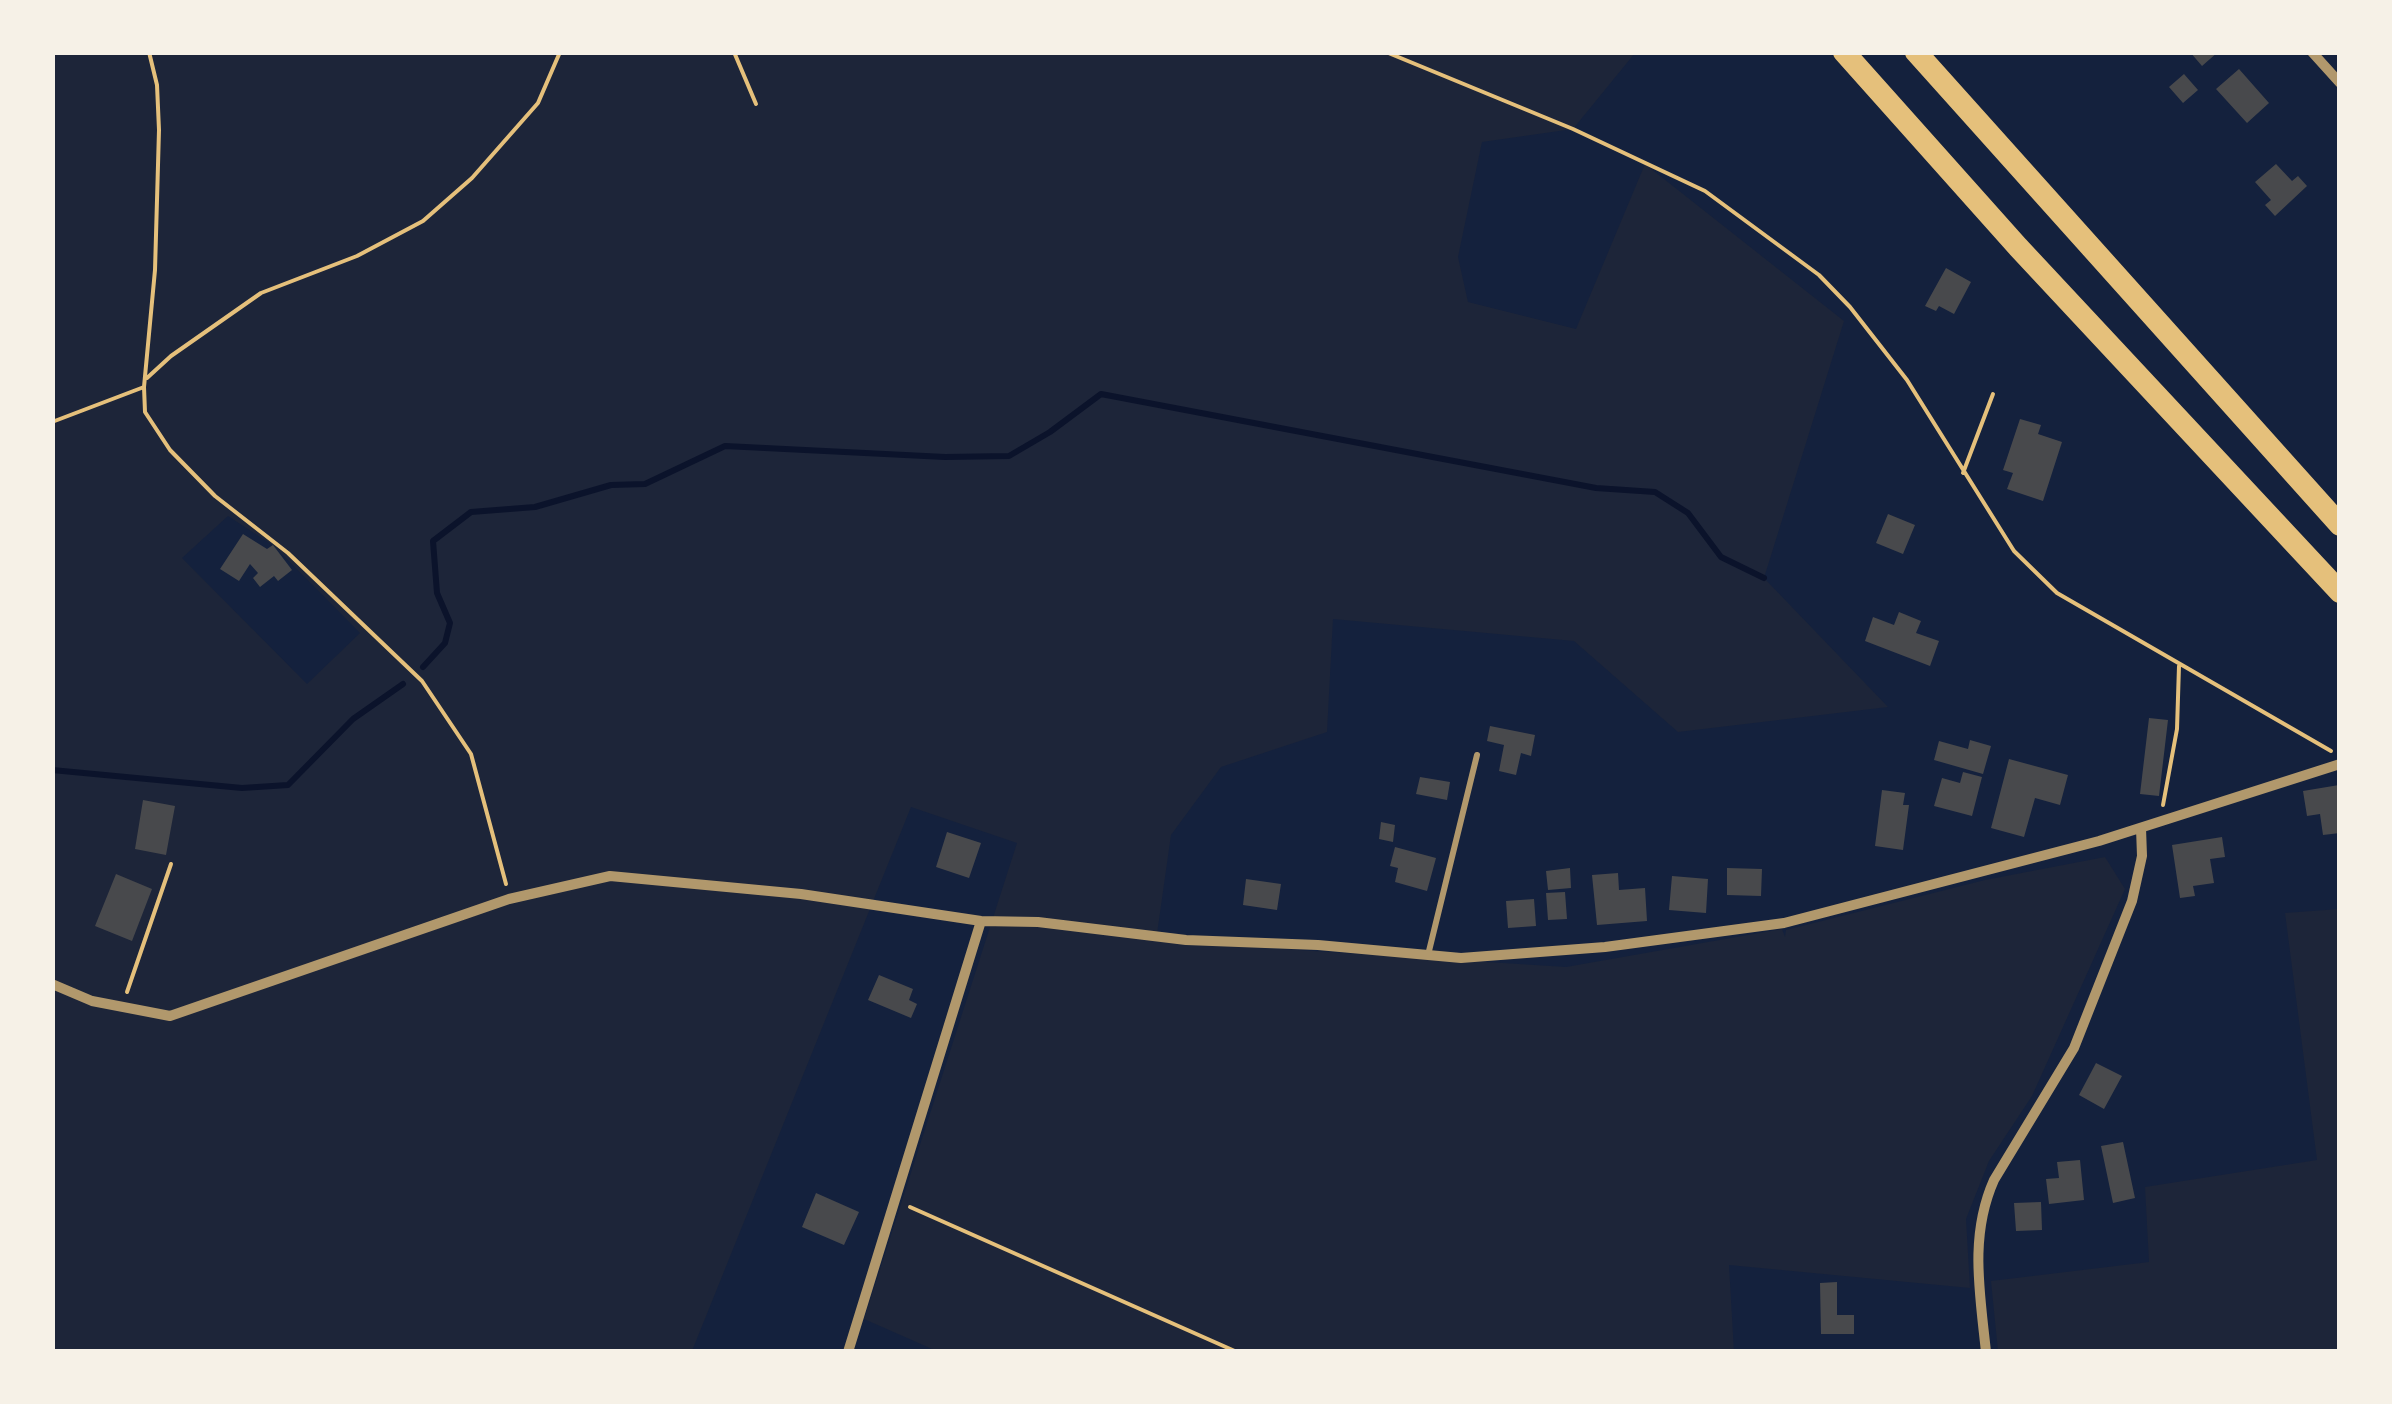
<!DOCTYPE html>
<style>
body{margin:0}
#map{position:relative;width:2392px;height:1404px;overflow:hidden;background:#14213d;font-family:Cabin,sans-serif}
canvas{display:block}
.frame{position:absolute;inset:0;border:55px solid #f6f1e7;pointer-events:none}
</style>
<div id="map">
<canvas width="2392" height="1404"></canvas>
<div class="frame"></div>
</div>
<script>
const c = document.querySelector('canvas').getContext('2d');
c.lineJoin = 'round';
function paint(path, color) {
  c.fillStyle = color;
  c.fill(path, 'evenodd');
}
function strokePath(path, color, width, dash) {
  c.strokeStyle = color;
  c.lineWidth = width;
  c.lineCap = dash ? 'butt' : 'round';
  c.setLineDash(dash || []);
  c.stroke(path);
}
const green = new Path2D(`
 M52,53H1635L1573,129L1482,142L1458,257L1468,302L1576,329L1645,164L1844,321L1764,578L1888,707L1678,732L1574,641L1333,619L1327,732L1221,767L1171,835L1156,941L1566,967L1782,929L1785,937L1786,930L1985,880L2105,857L2125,889L2032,1096L1989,1161L1966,1219L1970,1288L1729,1265L1734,1352H939L864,1319L1017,843L911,807L692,1351H53ZM228,516L274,546L360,633L307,684L182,558Z
 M2339,909V1351H1998L1991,1281L2149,1262L2145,1187L2317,1160L2285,913Z`);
const stream = new Path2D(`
 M423,667L445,643L450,623L437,593L433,541L471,512L535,507L611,485L645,484L725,446L945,457L1009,456L1050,432L1101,394L1596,488L1655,492L1688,513L1721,557L1764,578
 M52,770L242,788L288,785L353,719L403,684`);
const building = new Path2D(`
 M2190,52H2218L2202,66Z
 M2239,69L2269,103L2247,123L2216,89Z
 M2184,74L2198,90L2183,103L2169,87Z
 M2276,164L2292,181L2298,176L2307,186L2275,216L2265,205L2271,200L2255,182Z
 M1946,268L1971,282L1954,314L1939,306L1936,311L1925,306Z
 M2020,419L2041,425L2038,434L2062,442L2043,501L2007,489L2013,473L2003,470Z
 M1888,514L1915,525L1903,554L1876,543Z
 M243,534L267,549L273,545L292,570L278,581L274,576L260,587L253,578L258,573L250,564L239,581L220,569Z
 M1899,612L1921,621L1916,633L1939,641L1930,666L1865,641L1873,617L1894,625Z
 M2149,718L2168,720L2159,796L2140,794Z
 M1490,726L1535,735L1531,756L1521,753L1516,775L1499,771L1504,745L1487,741Z
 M1970,740L1991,746L1983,774L1934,760L1939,741L1968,749Z
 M2009,759L2068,775L2060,805L2035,798L2024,837L1991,828Z
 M1963,772L1982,777L1972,816L1934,806L1942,778L1960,783Z
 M1420,777L1450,782L1447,800L1416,794Z
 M2339,785L2340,833L2323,835L2320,814L2307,816L2303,791Z
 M1882,790L1905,793L1903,805H1909L1903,850L1875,846Z
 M143,800L175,806L166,855L135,849Z
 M1381,822L1395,825L1393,842L1379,839Z
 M947,832L981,843L969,878L936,867Z
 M2222,837L2225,857L2210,859L2214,883L2193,886L2195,896L2180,898L2172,845Z
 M1395,847L1436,858L1427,891L1395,882L1398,868L1390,866Z
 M1570,868L1571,888L1548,890L1546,871Z
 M1727,868L1762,869L1761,896L1727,895Z
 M1618,873L1619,890L1645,888L1647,921L1597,925L1592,875Z
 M116,874L152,889L132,941L95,926Z
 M1672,876L1708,879L1706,913L1669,910Z
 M1246,879L1281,884L1277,910L1243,905Z
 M1565,892L1567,919L1548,920L1546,893Z
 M1534,899L1536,926L1508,928L1506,901Z
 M879,975L913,989L909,1000L917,1004L911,1018L868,1000Z
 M2096,1063L2122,1076L2104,1109L2079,1095Z
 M2123,1142L2135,1198L2113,1203L2101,1146Z
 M2080,1160L2084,1200L2049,1204L2046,1179L2059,1178L2057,1162Z
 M816,1193L859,1212L844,1245L802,1227Z
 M2041,1202L2042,1230L2016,1231L2014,1203Z
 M1837,1282V1315H1854V1334H1821L1820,1283Z`);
const path = new Path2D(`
 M149,52L157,85L159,130L155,270L144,387L145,412L170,450L215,496L288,553L422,681L471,754L506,884
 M734,52L756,104
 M1386,52L1573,129L1705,191L1819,275L1850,307L1907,380L2014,551L2057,593L2331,751
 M147,378L171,356L261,293L357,256L423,221L472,178L538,103L560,52
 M52,422L144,387
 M1963,473L1993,394
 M2163,805L2177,729L2179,666
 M127,992L171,864
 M910,1207L1237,1352`);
const service = new Path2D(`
 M1428,955L1477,755`);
const minor = new Path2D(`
 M2312,52L2340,83
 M52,984L92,1001L170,1016L509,899L610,876L801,894L981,921L1038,922L1186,940L1318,945L1461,958L1605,947L1784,923L2099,841L2340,764
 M848,1352L981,921
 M1986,1352C1980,1293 1969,1236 1994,1180L2074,1048L2132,901L2142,856L2141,828`);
const motorway = new Path2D(`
 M1844,52L2018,247L2340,592
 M1916,52L2340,525`);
paint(green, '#1d2539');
strokePath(stream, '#0b132b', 6);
paint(building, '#48494c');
strokePath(path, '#e5c07b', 4);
strokePath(service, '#b1986c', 6);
strokePath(minor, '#b1986c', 10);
strokePath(motorway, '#e5c07b', 22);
</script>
